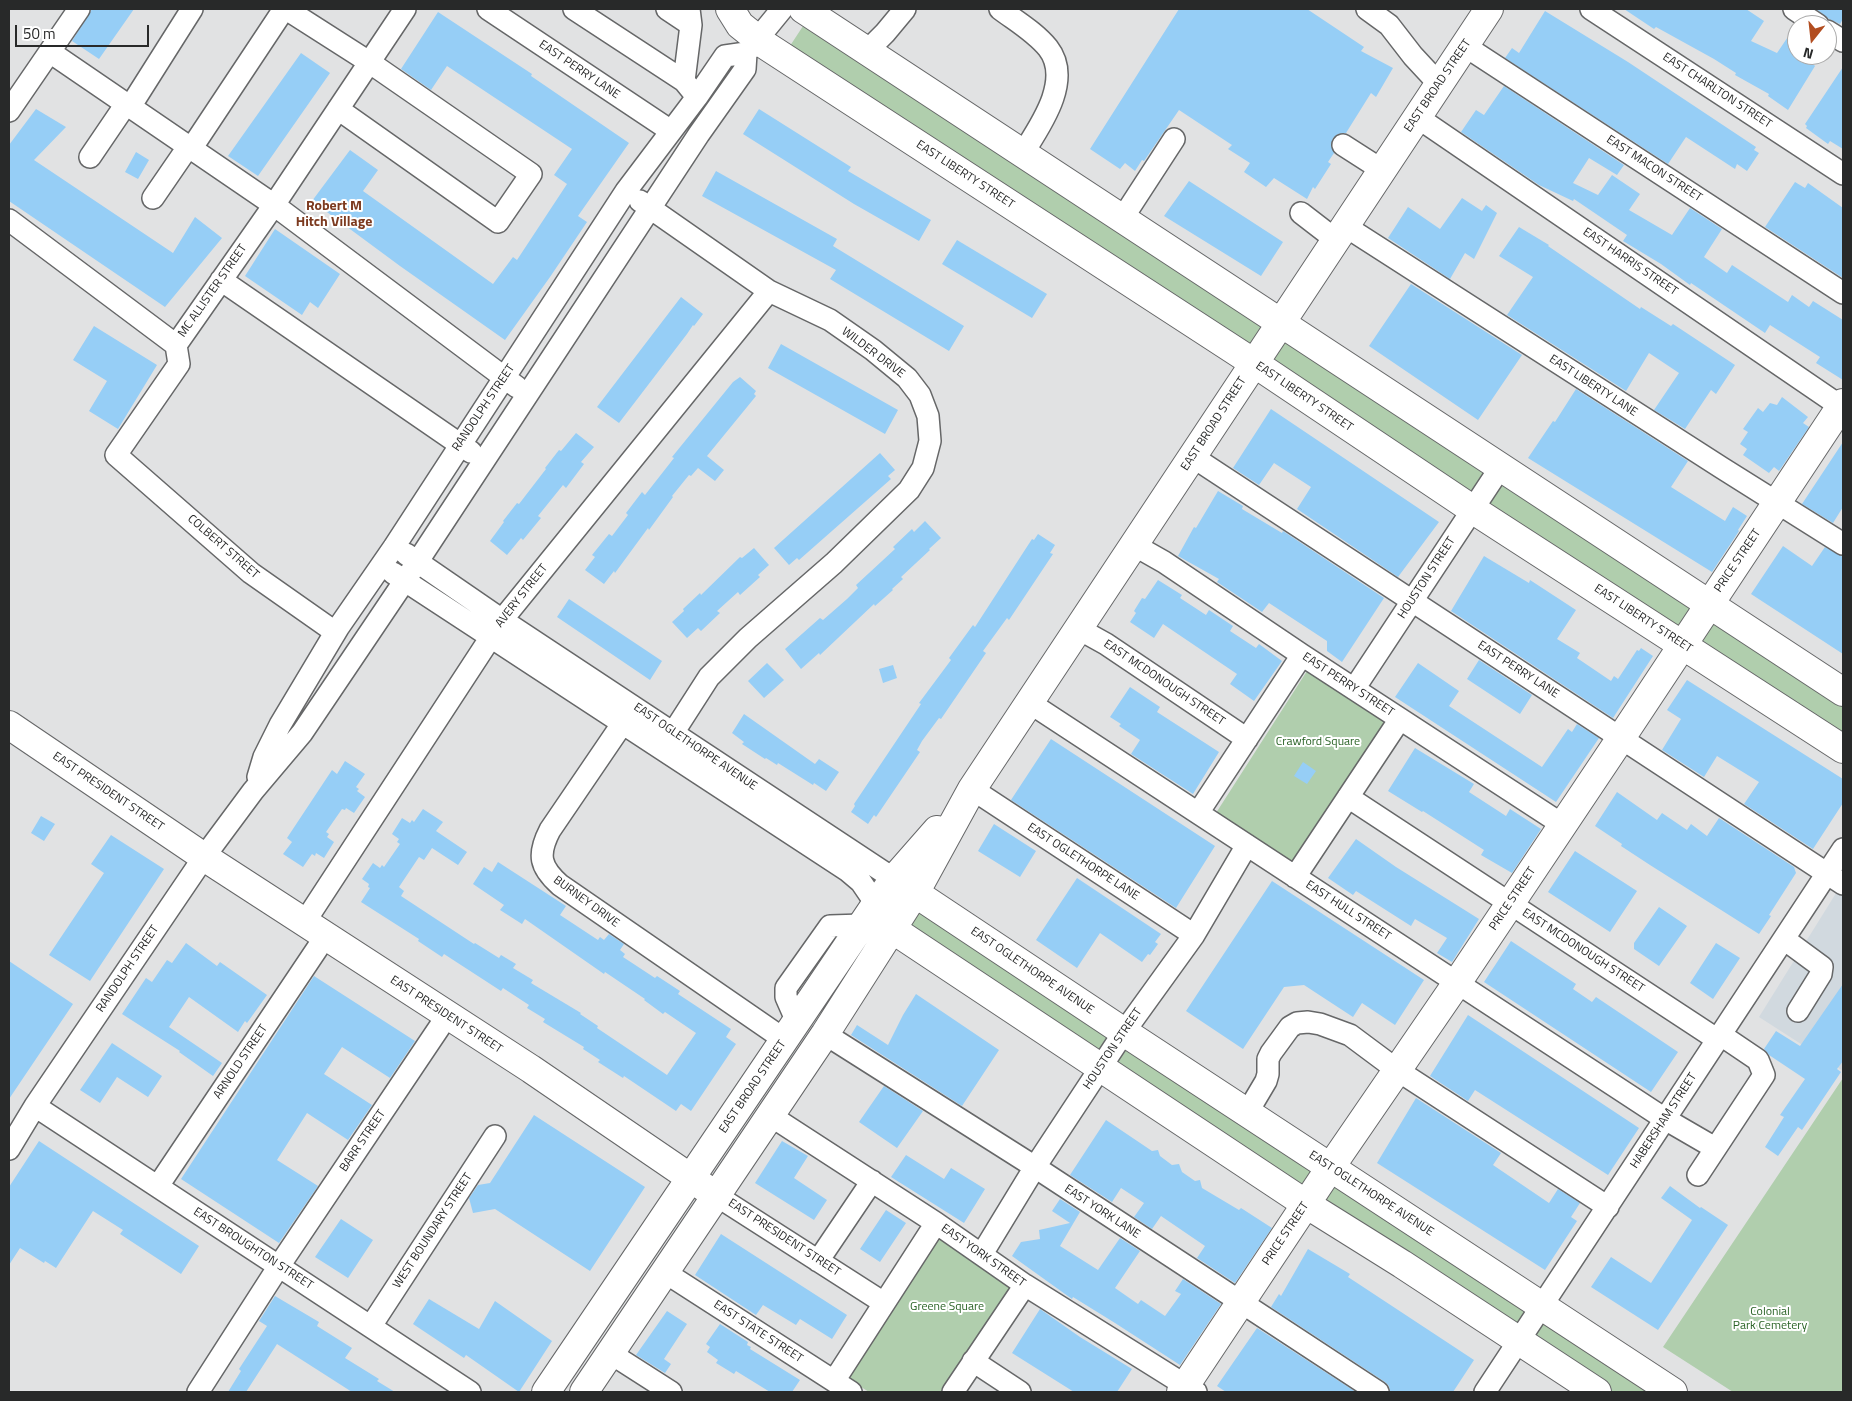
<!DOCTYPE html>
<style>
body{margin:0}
#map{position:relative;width:1852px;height:1401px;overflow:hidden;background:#e1e2e3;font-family:"Titillium Web",sans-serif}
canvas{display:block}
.frame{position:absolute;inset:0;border:10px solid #282929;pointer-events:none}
.north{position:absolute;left:1787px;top:15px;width:50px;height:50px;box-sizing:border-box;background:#fff;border:1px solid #a9a9a9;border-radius:50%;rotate:196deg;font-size:14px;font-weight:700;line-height:20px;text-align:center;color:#282929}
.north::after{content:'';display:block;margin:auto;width:18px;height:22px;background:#b24d20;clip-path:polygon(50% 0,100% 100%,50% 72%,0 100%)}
.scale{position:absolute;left:15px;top:25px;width:134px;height:22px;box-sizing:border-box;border:2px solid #282929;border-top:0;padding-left:6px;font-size:15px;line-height:18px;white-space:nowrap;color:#282929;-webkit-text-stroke:4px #fff;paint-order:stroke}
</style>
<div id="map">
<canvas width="1852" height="1401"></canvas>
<div class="frame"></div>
<div class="north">N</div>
<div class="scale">50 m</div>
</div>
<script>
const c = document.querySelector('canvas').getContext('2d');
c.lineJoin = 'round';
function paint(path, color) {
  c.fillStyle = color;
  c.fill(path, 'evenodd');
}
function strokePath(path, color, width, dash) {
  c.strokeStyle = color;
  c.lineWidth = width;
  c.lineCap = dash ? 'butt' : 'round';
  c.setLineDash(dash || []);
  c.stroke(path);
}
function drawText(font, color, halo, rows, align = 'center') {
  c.font = font + ' "Titillium Web",sans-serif';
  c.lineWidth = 4;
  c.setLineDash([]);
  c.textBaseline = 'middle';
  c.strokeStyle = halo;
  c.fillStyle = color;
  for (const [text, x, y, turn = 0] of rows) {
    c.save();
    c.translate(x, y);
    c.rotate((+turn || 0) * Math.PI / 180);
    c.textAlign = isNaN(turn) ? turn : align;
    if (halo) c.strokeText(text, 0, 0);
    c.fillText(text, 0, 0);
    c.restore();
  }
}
const built = new Path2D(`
 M1838,890L1843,894V1071L1759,1017Z`);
const green = new Path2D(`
 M805,23L1843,704V733L788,49Z
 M1307,671L1387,723L1296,864L1216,813Z
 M928,888L1689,1392H1591L898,941Z
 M1843,1078V1392H1733L1663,1347Z
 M940,1236L1015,1285L944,1392H869L847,1378Z`);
const building = new Path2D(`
 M92,9H134L99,59L72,41Z
 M1179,9H1307L1364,47L1361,51L1393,68L1376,97L1371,93L1346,133L1338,134L1333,138L1331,145L1334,153L1328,162L1331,164L1315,189L1313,187L1307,199L1274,178L1266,187L1244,172L1250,163L1228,149L1232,145L1179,110L1144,161L1142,160L1135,171L1125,163L1120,169L1090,149Z
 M1624,9H1746L1764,21L1751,41L1777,53L1796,25L1797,55H1818L1813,64L1815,66L1788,110L1768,96L1769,94L1735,75L1736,73L1714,59L1656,27L1654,29Z
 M1816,9H1843V19L1840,24L1829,19Z
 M1545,11L1628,62L1756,147L1754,150L1759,153L1747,171L1737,164L1735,169L1686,137L1668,164L1505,58L1512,48L1519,53Z
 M438,12L532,74L531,76L629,143L578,216L587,222L550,277L505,340L400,266L312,201L350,150L378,170L363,191L493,284L513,257L517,260L567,184L554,175L572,149L447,66L431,90L401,69Z
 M301,53L330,73L258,176L228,156Z
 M1843,67V149L1830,141L1828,144L1806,128L1807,126L1805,124Z
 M1504,86L1624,165L1617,175L1589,158L1573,183L1598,195L1612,175L1640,194L1629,210L1672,235L1690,208L1722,229L1704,257L1727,273L1732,265L1788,302L1792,295L1809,307L1813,301L1843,320V380L1816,363L1820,357L1770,325L1765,333L1691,283L1690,285L1661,264L1623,241L1627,235L1574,199L1573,201L1539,185L1461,132L1476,110L1484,115Z
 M36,109L66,127L34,160L173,253L195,217L222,238L165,307L9,201V145Z
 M759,109L851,167L848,171L931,220L919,241L854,204L743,134Z
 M136,152L149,160L138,179L125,172Z
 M716,171L837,239L833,246L964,326L949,351L830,279L836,270L702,196Z
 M1189,181L1283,242L1261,276L1164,216Z
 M1795,182L1805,188L1808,183L1843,208V278L1765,227Z
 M1462,198L1482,211L1486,205L1497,213L1474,259L1465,253L1450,279L1388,238L1408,207L1440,229Z
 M1519,227L1549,245L1548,246L1640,309L1641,307L1671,326L1673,324L1735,365L1716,394L1711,390L1685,429L1654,410L1679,373L1649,353L1626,391L1507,315L1533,277L1499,256Z
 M275,229L340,274L318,308L310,302L302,315L245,276Z
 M957,240L1047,294L1032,318L942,264Z
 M1411,284L1522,355L1478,420L1369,346Z
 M681,297L703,314L694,326L693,325L687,334L619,423L597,407Z
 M94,326L157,365L118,429L89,411L107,381L73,360Z
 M781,344L898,410L885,434L768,368Z
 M740,377L756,391L754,394L756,396L707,456L724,470L715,481L698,468L691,476L689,475L672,496L673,497L649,530L648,528L615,573L614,571L604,584L585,570L595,557L592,555L609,534L612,536L628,515L626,513L642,492L645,495L674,458L672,457L733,382Z
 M1576,389L1688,461L1671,487L1725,521L1733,507L1747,516L1738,530L1739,531L1712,572L1528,458L1553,421L1555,422Z
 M1782,397L1808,417L1803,423L1809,427L1779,471L1774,467L1769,473L1743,455L1747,449L1740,444L1748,432L1743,429L1758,408L1763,412L1770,403L1777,405Z
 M1271,409L1439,522L1398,577L1297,509L1311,487L1274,463L1259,485L1233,468Z
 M576,433L594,447L581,462L584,464L566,488L563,485L538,516L541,518L523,540L521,538L507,555L490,541L504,522L503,521L517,503L519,504L546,469L545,468L559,450L561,451Z
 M1843,442V507L1833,523L1802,504Z
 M880,453L895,470L888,476L891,479L799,560L797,558L789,565L774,548Z
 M1218,491L1243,506L1242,509L1282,533L1283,531L1384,598L1342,662L1327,651V641L1269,603L1262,612L1217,582L1219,579L1178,556L1194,527L1196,528Z
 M925,521L941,538L929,549L930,550L901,577L903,579L892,589L893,590L875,606L874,604L820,655L819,653L801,669L785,649L820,618L823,620L847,599L858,588L856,585L895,549L893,547L912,529L914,532Z
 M1038,534L1055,545L1050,553L1053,554L1009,620L1007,618L983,651L986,653L941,719L939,718L922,741L917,750L920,752L876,817L874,815L868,824L851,812L855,806L854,804L921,704L919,703L951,660L949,658L973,625L975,627L1032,539L1034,540Z
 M1783,546L1812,566L1825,547L1843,557V654L1751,594Z
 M754,548L769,565L758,575L760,577L740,595L738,592L717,611L720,613L701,631L698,628L687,638L672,622L684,611L683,609L700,593L701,595L740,557L742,558Z
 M1484,556L1529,583L1530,580L1576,610L1557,639L1580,653L1577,658L1611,681L1614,676L1618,679L1637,650L1639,651L1641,648L1653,656L1613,718L1451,611Z
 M1158,580L1182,595L1180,598L1206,615L1209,610L1233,626L1230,631L1256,648L1259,644L1282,661L1254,701L1230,684L1237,674L1163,624L1154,638L1130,622L1136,613L1134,611L1142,598L1145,599Z
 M569,599L662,661L650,680L557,617Z
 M1479,660L1532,695L1520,714L1467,679Z
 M767,663L784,680L764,698L748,681Z
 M1418,663L1459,691L1449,706L1542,767L1568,729L1572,732L1577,724L1599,738L1556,802L1395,697Z
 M893,665L897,678L883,683L879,669Z
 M1687,680L1843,779V803L1813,849L1744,804L1759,782L1717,756L1704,777L1662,750L1681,719L1667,710Z
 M1130,687L1160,707L1157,712L1219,752L1193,794L1131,754L1140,740L1119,726L1121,724L1110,717Z
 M744,714L815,764L819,759L839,772L826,791L814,783L813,785L778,763L777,765L766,758L765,759L742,744L744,742L732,733Z
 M1051,739L1215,846L1176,908L1011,800Z
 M1415,748L1474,784L1469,792L1506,816L1510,809L1541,829L1512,873L1481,855L1484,850L1423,811L1422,812L1388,791Z
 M345,761L365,774L356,787L359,789L357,791L365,797L354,813L346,808L345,810L342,809L326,832L329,834L327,837L334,842L324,858L316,853L315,856L312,854L303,867L283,854L292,842L287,838L332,770L337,774Z
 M1303,762L1316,771L1307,784L1294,776Z
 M1617,792L1657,820L1662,813L1687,830L1691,824L1707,836L1719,818L1794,867L1796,873L1769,915L1771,916L1759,934L1650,865L1621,846L1622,844L1595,826Z
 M423,809L443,822L436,831L467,852L458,865L432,848L424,860L419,857L399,887L404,891L401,896L474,944L475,943L499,958L501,955L516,964L513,968L533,980L531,983L581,1013L580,1014L598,1026L597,1028L667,1075L696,1033L665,1012L663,1014L644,1000L645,999L605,972L604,974L525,919L522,924L500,910L504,905L473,884L484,867L492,872L498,862L566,906L560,915L598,940L600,937L604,940L609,934L624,944L620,950L625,954L623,957L655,978L657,976L680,991L678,994L731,1029L726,1037L736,1044L691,1111L681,1104L676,1111L624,1076L623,1078L598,1062L600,1060L583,1049L584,1047L543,1022L545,1019L527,1008L529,1005L503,988L501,991L444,954L442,957L418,941L419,939L361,902L370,888L368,887L369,884L362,879L373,863L380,868L382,865L384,867L400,844L397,842L399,839L392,834L402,818L410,823L412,820L414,822Z
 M41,816L55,824L44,841L31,833Z
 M994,824L1036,851L1020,877L978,851Z
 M111,835L164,869L90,981L49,955L104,873L91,864Z
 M1356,839L1396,867L1479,919L1452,962L1437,953L1447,938L1415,919L1411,926L1356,891L1353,895L1328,878Z
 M1575,851L1637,891L1610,932L1548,892Z
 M1077,878L1161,934L1155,942L1158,944L1150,955L1148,954L1142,962L1100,933L1077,968L1036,940Z
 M1272,881L1424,980L1395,1025L1362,1003L1353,1017L1304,985L1284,987L1243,1049L1186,1011Z
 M1659,907L1687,926L1659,966L1634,949V943Z
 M1511,941L1576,984L1573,989L1592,1002L1596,997L1678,1052L1651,1092L1484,982Z
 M186,943L217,966L220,962L267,995L247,1023L245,1021L238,1032L189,997L169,1027L222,1063L213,1076L179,1052L180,1051L122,1014L146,978L152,982L167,960L172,963Z
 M1716,943L1740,958L1713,999L1690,983Z
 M9,961L73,1004L9,1099Z
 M314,976L415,1041L390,1078L342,1047L324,1074L372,1105L348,1140L307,1113L277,1160L318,1186L279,1243L181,1179Z
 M1843,984V1061L1837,1069L1841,1072L1802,1130L1798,1127L1778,1156L1765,1147L1784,1117L1780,1115L1805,1079L1769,1055L1764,1049L1776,1031L1800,1046Z
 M916,994L999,1050L962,1106L851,1035L857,1025L888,1045L903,1015Z
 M1468,1015L1639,1128L1608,1175L1475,1090L1468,1101L1430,1076Z
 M112,1043L162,1076L148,1097L117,1077L100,1103L80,1090Z
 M884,1086L923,1111L897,1148L859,1122Z
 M1416,1098L1501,1153L1493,1165L1549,1203L1558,1189L1580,1203L1571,1217L1577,1221L1545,1270L1377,1163Z
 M534,1115L645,1187L590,1271L495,1209L473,1213L469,1198L478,1185L490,1183Z
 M1106,1120L1152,1151L1158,1150L1160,1156L1172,1165L1179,1164L1182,1172L1195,1181L1200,1180L1202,1188L1239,1210L1241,1208L1272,1228L1235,1283L1197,1258L1205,1246L1161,1216L1152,1229L1134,1217L1144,1203L1121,1188L1112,1202L1070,1175Z
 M39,1141L199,1246L181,1274L120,1234L123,1230L93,1211L56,1268L45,1261L44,1263L20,1248L9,1265V1187Z
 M782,1141L808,1156L794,1178L827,1200L814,1220L755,1183Z
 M906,1155L944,1179L951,1168L985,1189L964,1223L891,1177Z
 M1670,1186L1700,1208L1701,1207L1728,1225L1658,1330L1591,1287L1611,1257L1651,1283L1692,1220L1661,1198Z
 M1060,1199L1080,1212L1060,1246L1098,1270L1120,1238L1140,1251L1115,1288L1138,1304L1141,1300L1165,1316L1181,1294L1175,1291L1183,1279L1221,1304L1180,1365L1115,1323L1073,1297L1072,1299L1012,1256L1021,1242L1040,1239L1039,1230L1070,1223L1052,1211Z
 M886,1210L906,1223L880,1262L860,1249Z
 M341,1219L373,1240L348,1278L315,1257Z
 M721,1234L847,1315L832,1339L800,1319L796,1325L763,1305L756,1315L695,1275Z
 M1308,1249L1350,1274L1348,1277L1474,1360L1453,1392H1390L1389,1386L1385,1382L1271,1307L1279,1294L1281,1296Z
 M275,1296L319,1322L317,1326L352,1348L345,1358L379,1379L377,1381L395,1392H352L277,1344L246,1392H228L241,1371L239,1369L267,1326L259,1321Z
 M429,1299L479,1329L495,1301L552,1341L519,1392L466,1355L464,1358L413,1324Z
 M1040,1309L1080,1337L1132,1369L1117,1392H1074L1012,1353Z
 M667,1311L687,1324L664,1359L671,1364L665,1373L636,1355Z
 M720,1324L748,1342L747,1345L751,1347L750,1349L800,1380L792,1392H770L736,1371L734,1374L716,1363L718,1360L707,1352L710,1347L706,1344Z
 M1257,1328L1356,1392H1226L1217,1386Z`);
const minor = new Path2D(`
 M286,9L369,62L531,174L498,222L338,109
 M405,9L274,205L517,387
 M488,9L671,131
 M574,9L684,81L697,97
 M667,9L691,25
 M1000,9C1016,21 1035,32 1048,48C1073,80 1040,126 1023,153
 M1367,9L1389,25L1413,56L1439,84
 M1591,9L1843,174
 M1794,9L1818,25
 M1827,31L1843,41
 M1465,46L1843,293
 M867,51L885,33L905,9
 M50,52L274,205L176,345L179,364L116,455L251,573L335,632
 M684,81L691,25L689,9
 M130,107L192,9
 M9,111L79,9
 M1417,117L1843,408
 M1343,145L1382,170
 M191,149L284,9
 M90,157L126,104
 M153,198L188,147
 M640,201L769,291L830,320L873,350L907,378L920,395L928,416L930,441L923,468L909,490L834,563L748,638L709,677L673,733
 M1301,213L1336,240
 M1122,219L1174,139
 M9,220L176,345
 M1345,226L1722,468L1843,544
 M221,280L471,452
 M1193,457L1843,884
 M1134,545L1164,562L1302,655L1563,825
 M406,554L502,620L894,879
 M393,573L848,871L861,882L876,904
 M1079,629L1106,644L1247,739
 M1354,689L1500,468
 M1030,703L1665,1119L1715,1148
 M631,711L550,830C537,855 540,867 560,885L785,1040
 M258,777L264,757L280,725L338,628L394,547L626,191L697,97L725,56L746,53
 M972,789L1194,935
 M1348,797L1718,1040
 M1198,813L1302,655
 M1295,877L1400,719
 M304,923L502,620L769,291
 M1784,939L1822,967L1821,974L1798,1011
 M797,1022L786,997V988L830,926L862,925
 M825,1034L1035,1167L1378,1392
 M35,1106L470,1392
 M1247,1113L1266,1081L1268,1074V1059L1271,1053L1290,1027L1297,1023L1308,1022L1320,1024L1350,1035L1397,1070L1608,1207
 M771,1116L936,1223L1025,1285L1196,1392
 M9,1149L35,1106L204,857L253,791L302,733L418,561L699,134L745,69L746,53L782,9
 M1698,1175L1764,1075L1758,1060L1721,1035
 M158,1186L325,937
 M717,1196L884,1303
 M982,1254L1035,1167L1124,1032L1194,935L1247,845
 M818,1261L872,1181
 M666,1273L851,1392
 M371,1326L495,1136
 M610,1353L671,1392
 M973,1361L1020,1392
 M834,1381L936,1223
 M198,1392L279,1266L447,1016
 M953,1392L1025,1285
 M1485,1392L1843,849`);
const major = new Path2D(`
 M730,9L740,25L765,45L1254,363L1472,509L1843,749
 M803,9L1843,692
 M9,725L204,857L531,1069L717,1196
 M894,879L1124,1032L1673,1392
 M876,904L892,929L1306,1204L1402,1264L1597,1392
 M546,1392L876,904L894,879L937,830
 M584,1392L825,1034L915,893L972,789L1489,9
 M1181,1392L1330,1168L1457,983L1621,738L1843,403`);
const streetNames = [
 ["EAST PERRY LANE",579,70,34],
 ["EAST BROAD STREET",1438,86,-56],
 ["EAST CHARLTON STREET",1717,91,33],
 ["EAST MACON STREET",1654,169,33],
 ["EAST LIBERTY STREET",965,175,33],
 ["EAST HARRIS STREET",1630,262,34],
 ["MC ALLISTER STREET",213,291,-55],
 ["WILDER DRIVE",873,353,37],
 ["EAST LIBERTY LANE",1593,386,33],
 ["EAST LIBERTY STREET",1304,397,34],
 ["RANDOLPH STREET",484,408,-56],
 ["EAST BROAD STREET",1214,424,-57],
 ["COLBERT STREET",223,547,41],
 ["PRICE STREET",1738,561,-56],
 ["HOUSTON STREET",1427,578,-57],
 ["AVERY STREET",522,596,-52],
 ["EAST LIBERTY STREET",1643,619,33],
 ["EAST PERRY LANE",1518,670,33],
 ["EAST MCDONOUGH STREET",1164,683,34],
 ["EAST PERRY STREET",1348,685,33],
 ["EAST OGLETHORPE AVENUE",695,747,34],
 ["EAST PRESIDENT STREET",108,792,34],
 ["EAST OGLETHORPE LANE",1083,862,33],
 ["PRICE STREET",1513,899,-56],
 ["BURNEY DRIVE",586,902,36],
 ["EAST HULL STREET",1348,911,33],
 ["EAST MCDONOUGH STREET",1583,951,33],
 ["RANDOLPH STREET",128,969,-56],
 ["EAST OGLETHORPE AVENUE",1032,971,34],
 ["EAST PRESIDENT STREET",446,1015,33],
 ["HOUSTON STREET",1113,1049,-56],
 ["ARNOLD STREET",241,1062,-56],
 ["EAST BROAD STREET",753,1087,-56],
 ["HABERSHAM STREET",1664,1121,-57],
 ["BARR STREET",363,1141,-56],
 ["EAST OGLETHORPE AVENUE",1371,1194,33],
 ["EAST YORK LANE",1102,1212,33],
 ["WEST BOUNDARY STREET",433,1231,-57],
 ["PRICE STREET",1286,1234,-56],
 ["EAST PRESIDENT STREET",784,1238,33],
 ["EAST BROUGHTON STREET",253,1249,33],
 ["EAST YORK STREET",983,1256,35],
 ["EAST STATE STREET",758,1332,33]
];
const parkNames = [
 ["Crawford Square",1318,742],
 ["Greene Square",947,1307],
 ["Colonial",1770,1312],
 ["Park Cemetery",1770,1326]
];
const neighbourhoodNames = [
 ["Robert M",334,207],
 ["Hitch Village",334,223]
];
paint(built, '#d1d9df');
paint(green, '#b0cead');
paint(building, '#96cef6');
strokePath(minor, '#666768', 24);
strokePath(major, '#666768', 30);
strokePath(minor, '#fff', 21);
strokePath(major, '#fff', 28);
drawText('12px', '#282929', '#fff', streetNames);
drawText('12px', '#296225', '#fff', parkNames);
drawText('bold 14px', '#7c3a1f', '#fff', neighbourhoodNames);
</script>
